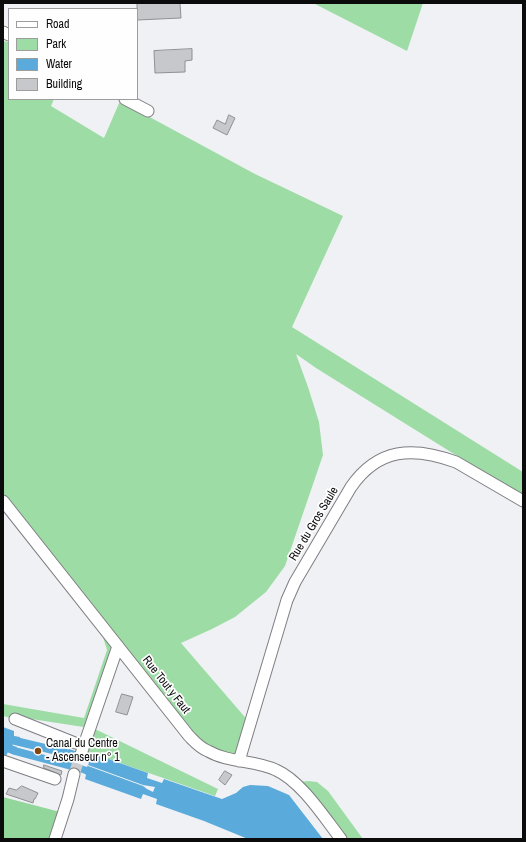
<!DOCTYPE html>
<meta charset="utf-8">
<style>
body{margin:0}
#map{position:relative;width:526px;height:842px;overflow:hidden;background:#f0f1f4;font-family:"Archivo Narrow",sans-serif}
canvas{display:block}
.frame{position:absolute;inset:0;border:4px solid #0b0b0c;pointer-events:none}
.legend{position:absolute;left:8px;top:8px;width:130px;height:92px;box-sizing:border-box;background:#fefeff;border:1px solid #9d9d9e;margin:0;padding:5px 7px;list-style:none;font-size:12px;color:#0b0b0c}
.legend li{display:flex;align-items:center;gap:8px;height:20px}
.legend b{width:20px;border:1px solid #9d9d9e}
</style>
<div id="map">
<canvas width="526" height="842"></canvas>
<div class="frame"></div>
<ul class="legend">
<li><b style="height:5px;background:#fff"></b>Road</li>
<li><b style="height:11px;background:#9edca6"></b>Park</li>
<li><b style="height:11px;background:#5aabdb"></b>Water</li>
<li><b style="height:11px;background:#c7c8cb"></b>Building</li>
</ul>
</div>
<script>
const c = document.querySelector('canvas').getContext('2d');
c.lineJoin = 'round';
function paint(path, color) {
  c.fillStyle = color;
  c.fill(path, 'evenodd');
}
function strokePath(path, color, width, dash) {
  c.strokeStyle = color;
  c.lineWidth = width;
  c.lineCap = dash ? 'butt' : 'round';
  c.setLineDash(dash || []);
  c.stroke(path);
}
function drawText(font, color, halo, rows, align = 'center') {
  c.font = font + ' "Archivo Narrow",sans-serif';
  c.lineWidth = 3.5;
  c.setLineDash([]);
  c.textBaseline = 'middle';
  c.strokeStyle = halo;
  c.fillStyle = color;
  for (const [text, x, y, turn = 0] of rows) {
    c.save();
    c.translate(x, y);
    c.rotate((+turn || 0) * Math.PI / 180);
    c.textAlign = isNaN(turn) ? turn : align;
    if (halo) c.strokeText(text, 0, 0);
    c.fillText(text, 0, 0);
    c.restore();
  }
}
const green = new Path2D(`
 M313,3H423L407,51Z
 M3,41L9,42V99H54L51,106L104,138L120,101L255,174L343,216L292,327L523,472V497L316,368L296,354L308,387L319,422L323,455L285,566L266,592L235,617L212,629L181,643L250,723L239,761L208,752L118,646L95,729L218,789L215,796L94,754H84L90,728L25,718L15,719L3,716V704L84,718L107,650L98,621L3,501Z
 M308,781L317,782L328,791L363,839H341L300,782Z`);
const forest = new Path2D(`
 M3,797L64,813L55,839H3Z`);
const water = new Path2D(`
 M3,727L14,731V736L20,737L18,742L14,741L12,743L13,746L17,747L14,754L8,752L6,756L3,755Z
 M69,749L91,757L94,754L148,773L147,778L162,783L164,779L222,799L236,793L243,787L250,785L268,786L289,795L323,839H248L204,821L156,804L157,799L143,794L141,799L85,779L86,775L85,774L64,766L66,760L87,767L89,763L67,756Z`);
const pier = new Path2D(`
 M88,765L143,785L155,787L153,792L147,789L143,786L88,766Z`);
const canal = new Path2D(`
 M3,738L78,756
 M3,746L15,751L75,767`);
const building = new Path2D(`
 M180,3L181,18L137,20V4Z
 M192,49V60L185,61V72L155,73L154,51Z
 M229,115L235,118L227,135L213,128L217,120L225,124Z
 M122,694L133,697L127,715L116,712Z
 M44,765L62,771L61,775L44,768Z
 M225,771L232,775L225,785L219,780Z
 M22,786L38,793L35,799H34L33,803L6,794L9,788L16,790Z`);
const minorTunnel = new Path2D(`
 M74,774L81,754`);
const minor = new Path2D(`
 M3,32L9,35
 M125,99L148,111
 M3,501L189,736C195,742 200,748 208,751C229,763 255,760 276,770C301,781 324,817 341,839
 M15,719L75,743
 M81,754L118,646
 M3,761L55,779
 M239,761L287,600L295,582L351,487C378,448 413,446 456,462L523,501
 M55,839L68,799L74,774`);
const markers = [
 [38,751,4,"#86460e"]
];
const streetNames = [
 ["Rue du Gros Saule",314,524,-59],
 ["Rue Tout y Faut",166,685,52]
];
const poiNames = [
 ["Canal du Centre",46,744],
 ["- Ascenseur n° 1",46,758]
];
paint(green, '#9edca6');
paint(forest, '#93d69b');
paint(water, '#5aabdb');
paint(pier, '#f0f1f4');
strokePath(canal, '#5aabdb', 8);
paint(building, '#c7c8cb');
strokePath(building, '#909094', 1);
strokePath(minorTunnel, '#ceced1', 11, [11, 5.5]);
strokePath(minor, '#7e7e82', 13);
strokePath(minor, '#fff', 11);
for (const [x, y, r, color] of markers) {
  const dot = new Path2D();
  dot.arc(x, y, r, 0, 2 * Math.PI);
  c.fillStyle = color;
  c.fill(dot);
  strokePath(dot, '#fefeff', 1.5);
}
drawText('12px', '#0b0b0c', '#fefeff', streetNames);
drawText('12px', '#0b0b0c', '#fefeff', poiNames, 'left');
</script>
